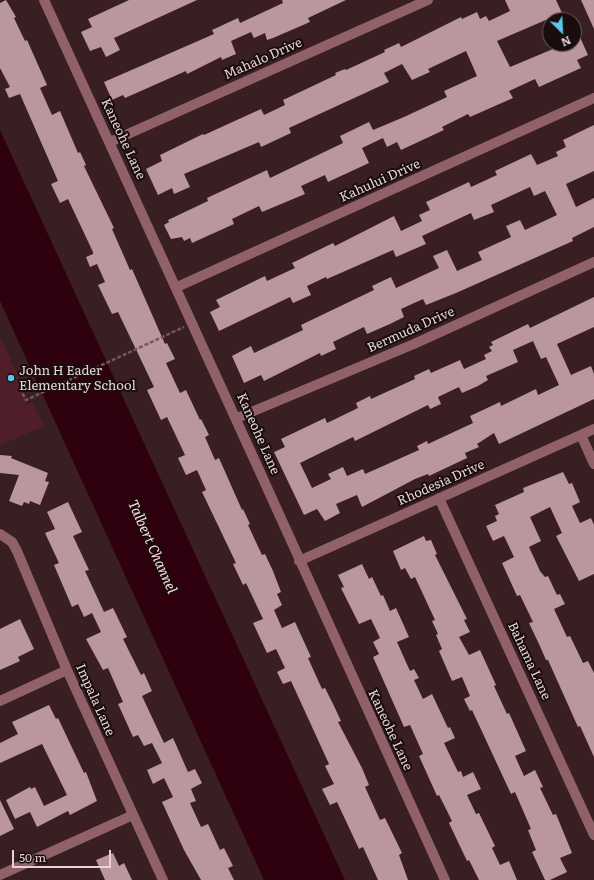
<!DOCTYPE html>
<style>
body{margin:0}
#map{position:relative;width:594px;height:880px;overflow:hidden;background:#391e22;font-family:Literata,serif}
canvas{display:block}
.north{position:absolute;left:542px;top:12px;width:40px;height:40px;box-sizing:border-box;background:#180c0e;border:1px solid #6a5c5e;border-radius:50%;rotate:156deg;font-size:11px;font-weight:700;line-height:16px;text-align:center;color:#e6d3d5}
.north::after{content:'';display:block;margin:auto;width:14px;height:18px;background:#5bc8e6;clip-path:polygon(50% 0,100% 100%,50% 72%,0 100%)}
.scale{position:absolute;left:12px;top:850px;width:99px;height:18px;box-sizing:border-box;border:2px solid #e6d3d5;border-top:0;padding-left:5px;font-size:12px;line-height:14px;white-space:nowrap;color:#e6d3d5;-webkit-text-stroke:3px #180c0e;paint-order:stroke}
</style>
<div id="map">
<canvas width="594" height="880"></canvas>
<div class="north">N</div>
<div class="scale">50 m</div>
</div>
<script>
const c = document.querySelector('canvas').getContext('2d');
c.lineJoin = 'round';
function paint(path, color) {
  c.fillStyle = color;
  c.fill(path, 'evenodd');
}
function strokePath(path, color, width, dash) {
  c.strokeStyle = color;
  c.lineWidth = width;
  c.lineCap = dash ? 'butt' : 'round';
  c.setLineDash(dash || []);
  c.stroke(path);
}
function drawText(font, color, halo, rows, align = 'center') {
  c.font = font + ' Literata,serif';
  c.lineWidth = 4;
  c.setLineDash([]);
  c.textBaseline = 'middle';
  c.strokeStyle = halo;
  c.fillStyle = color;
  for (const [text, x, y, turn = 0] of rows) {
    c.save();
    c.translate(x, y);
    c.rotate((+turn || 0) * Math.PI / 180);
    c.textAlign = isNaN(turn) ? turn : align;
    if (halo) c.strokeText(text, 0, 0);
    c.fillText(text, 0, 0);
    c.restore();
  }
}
const green = new Path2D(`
 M0,337L24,388L22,390L28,404L32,402L44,426L0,445Z`);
const water = new Path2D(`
 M0,130L345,880H264L0,301Z`);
const building = new Path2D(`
 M6,0L16,17L14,18L25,41L27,40L47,85L40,88L52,115L60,111L78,153L80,152L86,165L84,166L114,228L112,229L130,270L132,269L165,344L167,343L175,359L166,363L180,393L186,390L200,420L201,419L209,435L205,437L215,460L219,458L242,510L243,509L250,524L248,525L262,555L265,554L273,571L281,592L277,594L282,605L274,610L282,628L295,622L311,657L308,658L322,689L325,688L334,706L341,721L338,722L362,768L369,785L365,787L380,820L385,818L402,853L399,855L408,880H378L363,847L359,849L337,802L330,805L322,789L334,784L325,766L329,764L291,681L283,684L277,672L285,668L276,649L267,653L253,623L263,619L246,583L243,585L233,564L236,563L202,492L206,490L197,470L186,475L178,458L185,455L167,417L161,420L147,390L154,387L118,312L112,314L98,285L105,282L97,264L90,267L86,257L93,254V252L68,199L60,203L51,184L58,181L20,94L9,98L5,89L10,87L0,68V3Z
 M129,0H197L114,38L120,50L106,57L101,47L90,51L81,32L92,27L88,19Z
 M282,0H346L308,18L310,22L273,38L267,40L265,33L254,38L251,32L231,41L236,54L222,60L221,57L187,74L186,71L125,98L123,95L112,100L104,82L214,34L212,30L238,18L240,23L283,3Z
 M505,0H556L562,13L497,41L510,67L565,44H574V24L588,55L577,60L581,68L539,87L535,79L509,91L513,98L470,117L468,114L442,127L444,130L401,150L397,142L387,147L383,138L362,148L369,163L328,182L325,175L301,186L305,194L262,212L259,206L232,219L234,224L192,243L190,238L184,241L182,237L171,239L164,225L169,222L168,220L208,201L207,198L267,170L270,178L343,143L340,136L369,122L373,130L404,117L447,97L444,91L477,76L466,51L428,69L430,72L412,80L402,64L384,73L389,82L289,128L291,133L261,147L259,142L184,174L190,187L174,194L172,188L158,195L146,169L162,161L160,155L203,134L204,135L261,109L264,115L285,105L283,100L336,75L335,73L345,69L346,70L385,52L384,50L399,43L401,47L461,17L462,19L477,12L480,19L486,16L489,21L510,11Z
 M581,0H594V29Z
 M594,125V171L566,184L576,207L594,198V227L572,238L573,241L456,293L426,305L423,299L401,309L404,317L390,324L367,334L364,327L333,342L336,349L321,356L320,353L264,381L261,375L244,383L232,356L251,346L254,353L303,330L301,325L374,290L372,286L391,277L396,288L439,268L433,256L447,250L457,271L482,260L478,252L511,237L506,226L520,220L525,230L557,215L545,191L534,196L530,187L491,205L494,212L474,220L471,213L422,236L426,244L396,257L393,250L327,279L326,277L307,286L311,295L293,303L290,297L219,331L210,312L220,307L216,300L265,276L267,281L295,268L292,263L333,243L335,246L394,216L401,231L422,221L419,215L430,210L426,202L469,182L471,187L497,175L495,171L531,154L537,165L558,156L556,152L566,147L563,140Z
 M594,297V327L557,344L571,375L591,366L594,374V399L499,444L494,433L477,444L479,447L465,453L467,458L429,476L428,474L415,479L362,507L357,495L336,504L340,513L325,521L317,509L304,515L274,452L285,447L281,439L325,418L327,423L358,408L356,403L370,396L371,399L415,379L414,376L429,369L431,373L460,360L464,369L486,359L484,355L492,351L489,347L493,345L491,342L528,324L530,328ZM533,341L541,359L546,357L559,385L538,395L536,389L501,406L500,402L470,416L473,423L428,444L427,441L417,446L419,450L365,474L363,469L347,476L343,467L328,474L331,479L312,488L300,463L353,437L355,441L428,405L430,409L441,404L438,397L459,387L462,393L478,386L488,380L486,376L518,362L513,350Z
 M0,455L12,456L11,458L48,473L45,481L49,482L40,505L30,501L29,504L24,502L22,506L9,501L19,475L0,473Z
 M563,472L569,484L572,483L580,502L572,506L580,523L591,518L594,525V574L579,581L556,536L562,533L550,507L530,517L541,541L529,547L540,571L545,577L548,576L557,595L560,594L565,604L554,609L567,637L570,636L583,663L588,661L594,673V757L580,726L578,727L548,660H546L539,644L529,623L533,622L520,595L517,596L502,563L514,557L504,536L493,541L486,526L497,521L495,516L499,514L495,505L524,492L523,488Z
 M68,502L82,532L73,536L89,570L85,571L104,612L113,608L127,637L123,639L141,675L144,673L152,691L142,696L164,743L173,738L188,772L195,769L202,783L191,789L196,801L190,803L201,827L208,824L220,850L224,848L233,866L228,868L234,880H201L184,850L162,802L173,797L164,778L153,784L147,770L162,763L152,743L144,746L138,735L133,737L118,704L123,702L108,668L103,670L86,639L101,632L92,613L84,617L78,604L72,607L54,565L59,563L45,533L55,529L47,512Z
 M424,536L426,541L431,540L437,554L435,555L467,619L464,620L470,632L459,637L469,655L480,650L496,685L494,686L507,714L509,713L526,751L515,756L524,776L535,770L543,787L540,788L553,815L556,814L572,853L560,858L567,872L550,880H545L532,852L536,850L528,830L531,829L515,792L511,794L472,710L470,711L464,699L470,696L462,677L452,681L439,651L442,649L436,635L438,634L432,621L435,620L415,577L411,579L405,568L401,570L393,551Z
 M362,564L369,579L372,577L381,596L383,595L390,611L396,608L409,637L397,642L410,671L414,669L419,678L414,680L423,699L432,694L448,728L450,727L455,738L444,743L458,772L461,771L463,777L473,772L481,789L467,795L476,814L479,813L495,846L492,848L500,865L509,861L517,880H479L469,860L467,861L449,823L452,821L439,795L437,796L419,756L423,754L410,725L404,727L373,657L379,654L373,642L380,638L371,619L359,624L341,588L344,587L338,575Z
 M20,619L34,649L18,657L20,661L0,670V629Z
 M49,705L56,719L58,718L84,773L86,772L97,801L70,815L68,811L37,827L30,812L15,819L6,800L30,787L31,789L35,787L44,806L67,795L42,744L0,763V743L18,734L12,722Z
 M0,800L14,829L0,836Z
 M113,853L119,866L124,863L132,880H105L96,860Z`);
const path = new Path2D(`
 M20,388L26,400L184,327`);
const minor = new Path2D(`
 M44,0C180,292 311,587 445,880
 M110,142L428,0
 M177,287L594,98
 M237,418L414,344L594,262
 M581,435L594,464
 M439,498L594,835
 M0,534L12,542L17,551L67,670L163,880
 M299,561L594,429
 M0,701L67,670
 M0,875L133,815`);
const markers = [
 [11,378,4,"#5bc8e6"]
];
const streetNames = [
 ["Mahalo Drive",263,59,-24],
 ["Kaneohe Lane",123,139,65],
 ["Kahului Drive",380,181,-24],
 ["Bermuda Drive",411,330,-24],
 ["Kaneohe Lane",258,434,66],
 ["Rhodesia Drive",441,483,-24],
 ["Bahama Lane",529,661,65],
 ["Impala Lane",95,700,66],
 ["Kaneohe Lane",390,730,65]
];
const poiNames = [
 ["John H Eader",19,371],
 ["Elementary School",19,386]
];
const waterNames = [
 ["Talbert Channel",152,547,66]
];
paint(green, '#4f1e29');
paint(water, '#2f000e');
paint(building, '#ba979c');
strokePath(path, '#70585b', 2.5, [4, 2]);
strokePath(minor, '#906168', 10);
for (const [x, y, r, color] of markers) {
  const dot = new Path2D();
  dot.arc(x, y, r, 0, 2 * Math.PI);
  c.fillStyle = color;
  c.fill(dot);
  strokePath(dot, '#180c0e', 1.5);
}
drawText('13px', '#e6d3d5', '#180c0e', streetNames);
drawText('13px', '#e6d3d5', '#180c0e', poiNames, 'left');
drawText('italic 14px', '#fed8dd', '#180c0e', waterNames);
</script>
